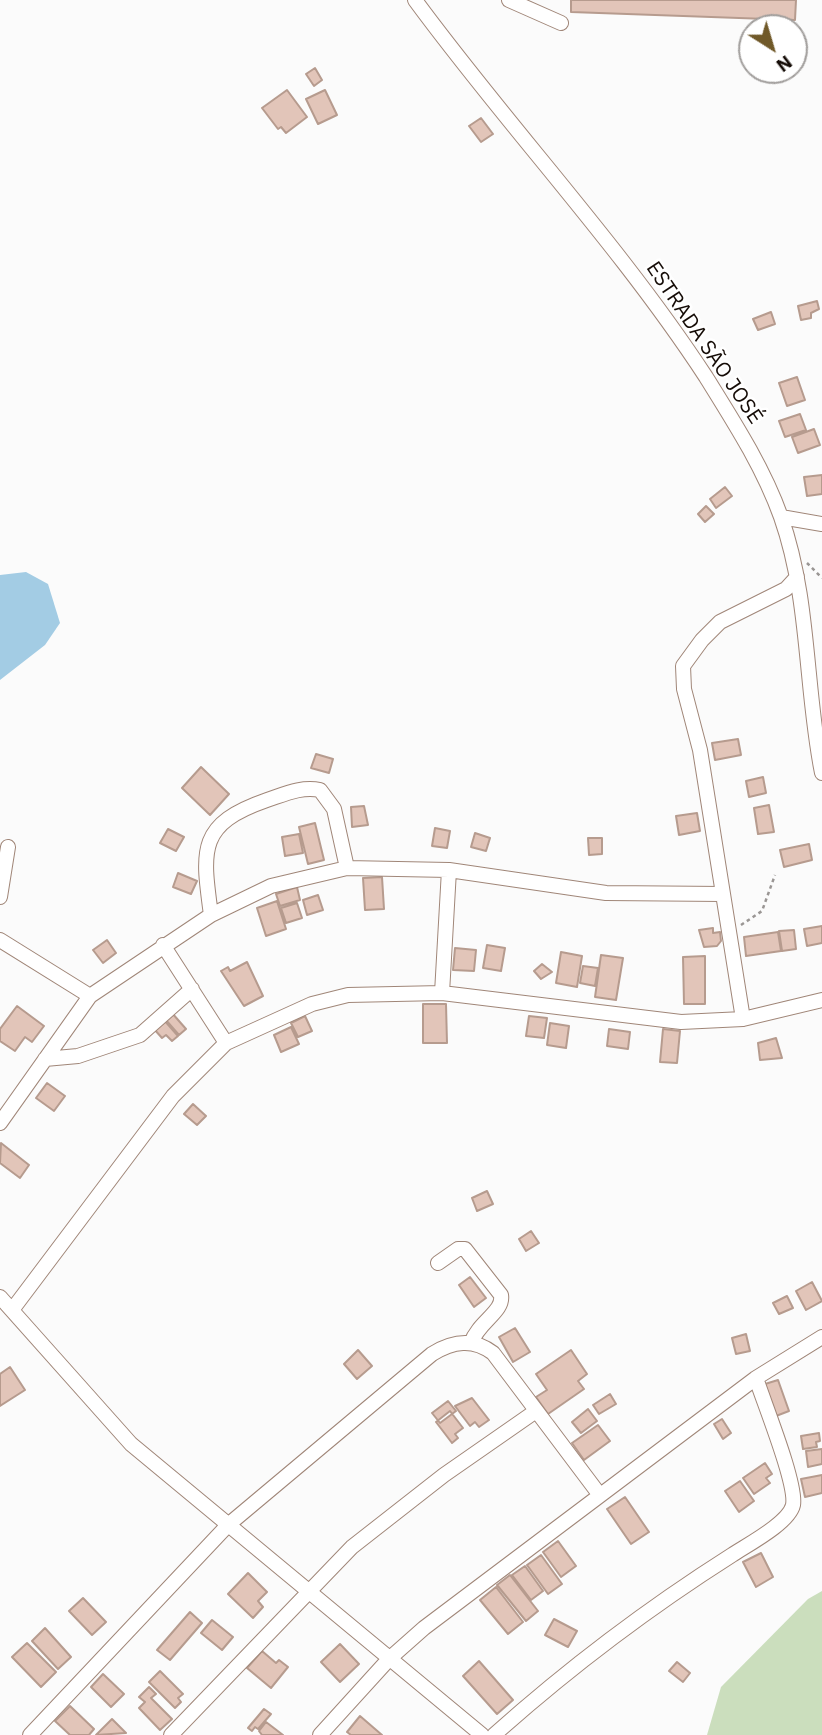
<!DOCTYPE html>
<meta charset="utf-8">
<style>
body{margin:0}
#map{position:relative;width:822px;height:1735px;overflow:hidden;background:#fbfbfb;font-family:"IBM Plex Sans",sans-serif}
canvas{display:block}
.north{position:absolute;left:738px;top:14px;width:70px;height:70px;box-sizing:border-box;background:#fff;border:2px solid #a19e9c;border-radius:50%;rotate:143deg;font-size:19px;font-weight:700;line-height:28px;text-align:center;color:#150c07}
.north::after{content:'';display:block;margin:auto;width:24px;height:32px;background:#705929;clip-path:polygon(50% 0,100% 100%,50% 72%,0 100%)}
</style>
<div id="map">
<canvas width="822" height="1735"></canvas>
<div class="north">N</div>
</div>
<script>
const c = document.querySelector('canvas').getContext('2d');
c.lineJoin = 'round';
function paint(path, color) {
  c.fillStyle = color;
  c.fill(path, 'evenodd');
}
function strokePath(path, color, width, dash) {
  c.strokeStyle = color;
  c.lineWidth = width;
  c.lineCap = dash ? 'butt' : 'round';
  c.setLineDash(dash || []);
  c.stroke(path);
}
function drawText(font, color, halo, rows, align = 'center') {
  c.font = font + ' "IBM Plex Sans",sans-serif';
  c.lineWidth = 5;
  c.setLineDash([]);
  c.textBaseline = 'middle';
  c.strokeStyle = halo;
  c.fillStyle = color;
  for (const [text, x, y, turn = 0] of rows) {
    c.save();
    c.translate(x, y);
    c.rotate((+turn || 0) * Math.PI / 180);
    c.textAlign = isNaN(turn) ? turn : align;
    if (halo) c.strokeText(text, 0, 0);
    c.fillText(text, 0, 0);
    c.restore();
  }
}
const green = new Path2D(`
 M822,1591V1735H707L721,1687L808,1599Z`);
const water = new Path2D(`
 M26,572L48,584L60,623L45,645L0,680V575Z`);
const building = new Path2D(`
 M571,0H796L795,20L571,12Z
 M315,68L322,80L314,86L306,74Z
 M287,90L307,117L286,133L281,127L278,129L262,108Z
 M325,90L337,115L318,124L306,99Z
 M481,118L493,134L481,142L469,126Z
 M817,301L819,309L811,313V318L801,320L798,306Z
 M771,312L775,324L758,330L753,319Z
 M797,377L805,400L787,406L779,383Z
 M800,414L806,430L785,437L779,421Z
 M814,429L820,445L798,453L792,437Z
 M822,475V494L807,496L804,477Z
 M725,487L732,496L716,508L710,499Z
 M706,506L714,514L705,522L698,514Z
 M738,739L741,755L715,760L712,743Z
 M316,754L333,759L329,773L311,768Z
 M201,767L229,794L210,815L182,788Z
 M763,777L766,793L749,797L746,781Z
 M769,805L774,832L758,834L754,808Z
 M364,806L368,825L352,827L351,807Z
 M697,813L700,831L679,835L676,816Z
 M315,823L324,860L308,864L299,827Z
 M435,828L450,831L447,848L432,846Z
 M168,829L184,837L176,851L160,843Z
 M475,833L490,838L486,851L471,847Z
 M299,834L303,853L285,856L282,837Z
 M588,838H602V854L589,855Z
 M809,844L812,860L784,867L780,850Z
 M178,873L197,881L191,894L173,887Z
 M382,877L384,909L365,910L363,878Z
 M297,887L300,900L280,906L276,894Z
 M318,895L323,910L307,915L303,900Z
 M277,901L286,929L266,936L257,908Z
 M297,903L302,918L286,923L281,908Z
 M822,926V943L807,946L804,929Z
 M713,928V933L720,932L721,941L717,946L704,947L699,930Z
 M794,930L796,949L782,951L779,931Z
 M778,932L781,951L746,956L744,937Z
 M107,940L116,953L103,963L93,950Z
 M487,945L505,948L501,971L483,968Z
 M455,948L476,950L474,971L453,970Z
 M561,952L582,956L577,987L556,983Z
 M601,955L623,958L616,1000L595,997Z
 M705,956V1004H684L683,957Z
 M247,962L263,996L244,1006L221,971L228,967L230,971Z
 M542,964L552,972L541,979L534,971Z
 M583,966L598,968L595,986L580,983Z
 M423,1004H446L447,1043H423Z
 M17,1006L44,1026L32,1042L25,1037L15,1051L0,1041V1029Z
 M172,1013L186,1029L179,1035L165,1019Z
 M305,1016L312,1031L298,1037L291,1023Z
 M529,1016L547,1018L544,1038L526,1036Z
 M164,1020L178,1036L172,1041L166,1035L162,1038L154,1029Z
 M550,1023L569,1026L566,1048L547,1045Z
 M291,1027L299,1044L281,1052L274,1035Z
 M609,1029L630,1032L628,1049L607,1046Z
 M663,1029L680,1031L677,1063L660,1062Z
 M776,1038L782,1058L760,1060L758,1043Z
 M47,1083L65,1096L54,1111L36,1098Z
 M193,1104L206,1116L197,1125L184,1114Z
 M1,1143L29,1165L20,1178L0,1163Z
 M487,1191L493,1204L477,1211L472,1198Z
 M531,1231L539,1243L526,1251L519,1239Z
 M470,1277L486,1298L474,1307L459,1285Z
 M812,1282L822,1301L806,1310L796,1291Z
 M787,1296L793,1308L779,1314L773,1303Z
 M515,1328L530,1352L513,1362L499,1337Z
 M746,1334L750,1351L736,1354L732,1338Z
 M358,1350L372,1366L357,1379L344,1364Z
 M571,1350L587,1374L578,1381L584,1389L548,1414L536,1397L547,1390L536,1374Z
 M10,1367L25,1390L0,1406V1374Z
 M778,1380L789,1411L776,1416L765,1384Z
 M610,1394L616,1404L599,1414L593,1405Z
 M472,1398L489,1420L479,1427L475,1422L470,1426L455,1406Z
 M448,1401L456,1411L440,1423L432,1413Z
 M588,1409L597,1421L581,1433L572,1422Z
 M450,1411L463,1428L455,1434L458,1438L452,1443L436,1422Z
 M722,1419L731,1433L723,1439L714,1424Z
 M598,1425L610,1441L584,1460L572,1443Z
 M819,1433L820,1441L816,1442L817,1447L803,1449L801,1436Z
 M822,1449V1464L808,1467L806,1451Z
 M765,1463L772,1474L766,1478L770,1483L754,1494L743,1478Z
 M822,1475V1493L805,1497L801,1479Z
 M740,1481L754,1501L739,1512L725,1491Z
 M625,1497L649,1532L631,1544L607,1509Z
 M558,1541L576,1566L561,1577L543,1552Z
 M761,1553L773,1577L756,1587L743,1562Z
 M541,1555L562,1584L548,1594L527,1565Z
 M525,1566L543,1591L531,1600L512,1575Z
 M248,1573L267,1592L258,1601L263,1607L253,1618L228,1594Z
 M510,1575L538,1611L526,1621L497,1585Z
 M496,1587L523,1622L508,1634L480,1600Z
 M83,1598L106,1622L92,1635L69,1611Z
 M190,1612L202,1623L170,1660L157,1650Z
 M554,1619L577,1631L568,1647L545,1635Z
 M212,1620L233,1637L222,1650L201,1633Z
 M45,1628L71,1657L58,1669L32,1641Z
 M27,1643L56,1672L41,1687L12,1657Z
 M340,1644L359,1664L340,1682L321,1662Z
 M262,1651L276,1663L279,1660L288,1667L271,1688L247,1668Z
 M479,1661L513,1700L497,1714L463,1676Z
 M677,1662L690,1673L683,1682L669,1671Z
 M160,1671L183,1694L178,1698L181,1702L175,1708L149,1682Z
 M103,1674L124,1694L111,1707L91,1687Z
 M149,1687L156,1694L151,1698L172,1719L160,1730L139,1708L145,1702L139,1697Z
 M70,1706L94,1729L89,1735H70L55,1721Z
 M264,1709L271,1714L258,1729L255,1727L252,1731L248,1728Z
 M360,1716L382,1735H351L347,1732Z
 M112,1719L126,1733L96,1735Z
 M266,1722L283,1735H262L259,1731Z`);
const path = new Path2D(`
 M807,563L822,578
 M741,925L762,911L775,875`);
const minor = new Path2D(`
 M415,0C509,128 619,244 706,377C734,422 763,467 781,517C810,599 805,688 822,773
 M509,0L561,23
 M781,517L822,524
 M0,897L8,847
 M211,915C202,849 198,824 267,800C285,794 302,786 320,790L334,809L347,868
 M0,940L90,996
 M163,945L226,1043
 M442,993L449,870
 M743,1019L700,750L684,689L683,666L702,640L720,622L786,589L797,577
 M45,1059L78,1056L140,1035L192,989
 M0,1123L90,996L211,915L271,886L347,868L449,870L606,893L723,894
 M438,1263L458,1249H465L501,1295C504,1312 479,1321 471,1343
 M0,1297L131,1444L482,1735
 M12,1310L173,1096L226,1043L312,1004L348,995L442,993L681,1022L743,1019L822,1000
 M30,1735L228,1525L432,1354C453,1341 473,1338 493,1353L599,1494
 M171,1735L352,1547L444,1475L536,1411
 M320,1735L389,1659L424,1628L756,1378L822,1337
 M494,1735C569,1668 647,1609 732,1555C747,1545 789,1523 793,1505C797,1484 764,1403 756,1378`);
const streetNames = [
 ["ESTRADA SÃO JOSÉ",704,343,56]
];
paint(green, '#cbdebd');
paint(water, '#a3cce4');
paint(building, '#e2c5b9');
strokePath(building, '#b69b8e', 2);
strokePath(minor, '#a08678', 16);
strokePath(path, '#9a9694', 2.5, [3.5, 3.5]);
strokePath(minor, '#fff', 14);
drawText('21px', '#150c07', '#fff', streetNames);
</script>
